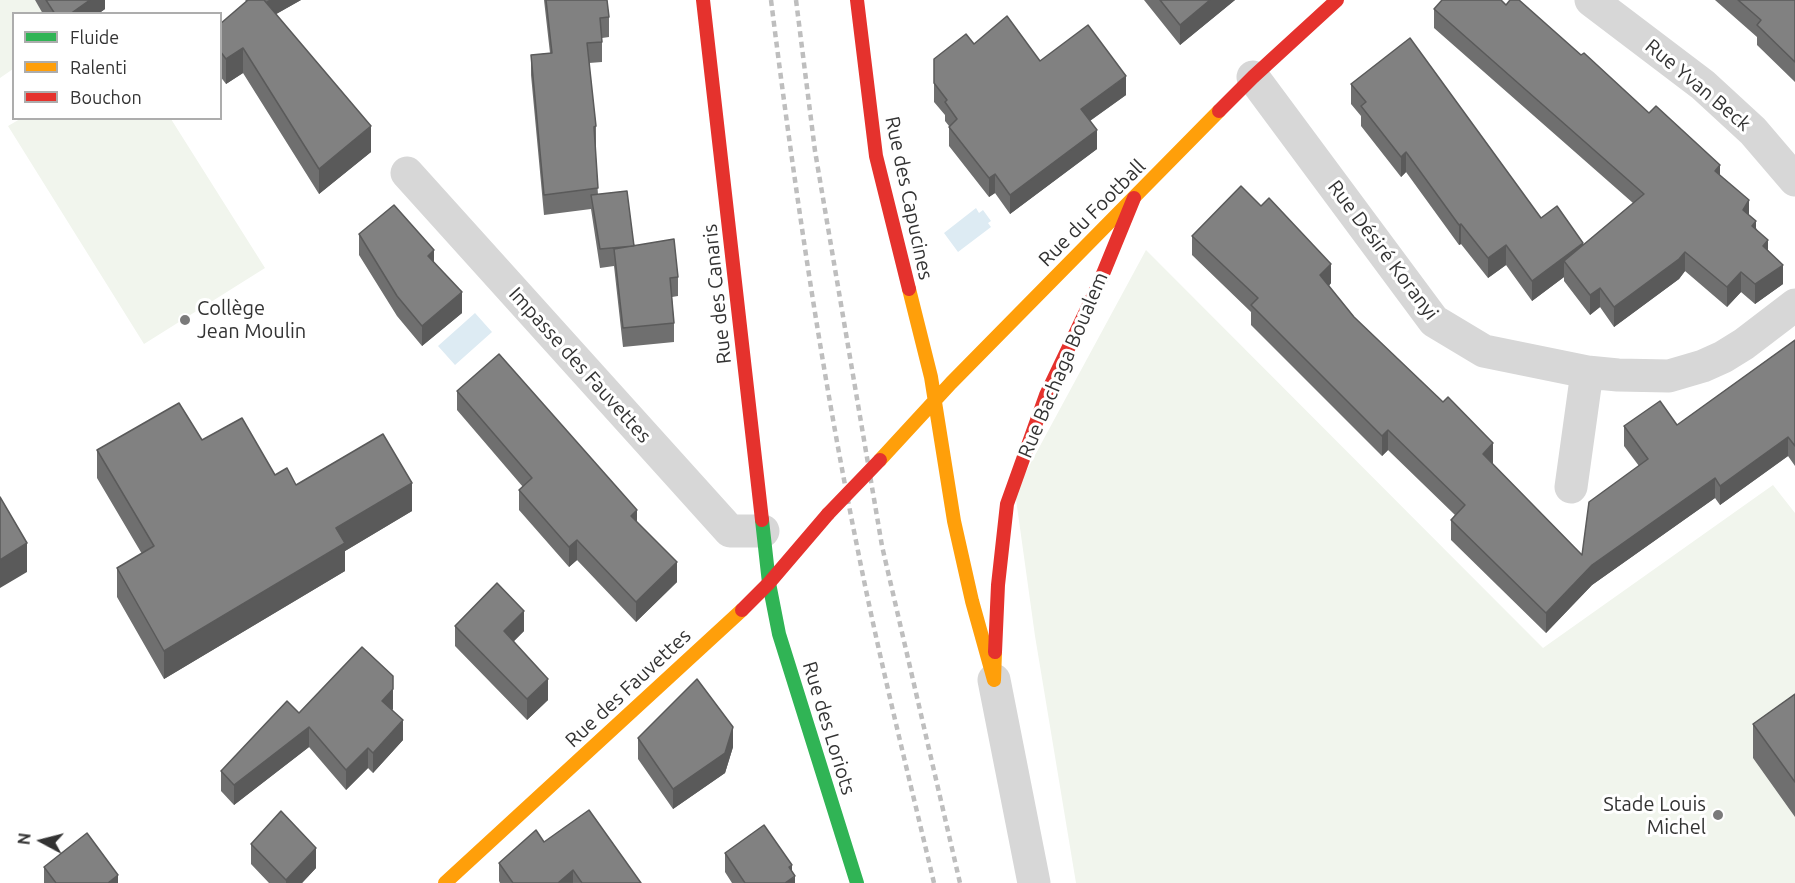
<!DOCTYPE html>
<meta charset="utf-8">
<style>
body{margin:0}
#map{position:relative;width:1795px;height:883px;overflow:hidden;background:#fff;font-family:Ubuntu,sans-serif}
canvas{display:block}
.legend{position:absolute;left:12px;top:12px;width:210px;height:108px;box-sizing:border-box;background:#fff;border:2px solid #adadad;margin:0;padding:8px 10px;list-style:none;font-size:18px;color:#333}
.legend li{display:flex;align-items:center;gap:12px;height:30px}
.legend b{width:30px;border:2px solid #adadad}
.north{position:absolute;left:12px;top:811px;width:60px;height:60px;-webkit-text-stroke:4px #fff;paint-order:stroke;rotate:277deg;font-size:16px;font-weight:700;line-height:24px;text-align:center;color:#333}
.north::after{content:'';display:block;margin:auto;width:21px;height:27px;background:#333;clip-path:polygon(50% 0,100% 100%,50% 72%,0 100%)}
</style>
<div id="map">
<canvas width="1795" height="883"></canvas>
<ul class="legend">
<li><b style="height:8px;background:#30b455"></b>Fluide</li>
<li><b style="height:8px;background:#ff9f0a"></b>Ralenti</li>
<li><b style="height:8px;background:#e5322d"></b>Bouchon</li>
</ul>
<div class="north">N</div>
</div>
<script>
const c = document.querySelector('canvas').getContext('2d');
c.lineJoin = 'round';
function paint(path, color) {
  c.fillStyle = color;
  c.fill(path, 'evenodd');
}
function strokePath(path, color, width, dash) {
  c.strokeStyle = color;
  c.lineWidth = width;
  c.lineCap = dash ? 'butt' : 'round';
  c.setLineDash(dash || []);
  c.stroke(path);
}
function drawText(font, color, halo, rows, align = 'center') {
  c.font = font + ' Ubuntu,sans-serif';
  c.lineWidth = 6;
  c.setLineDash([]);
  c.textBaseline = 'middle';
  c.strokeStyle = halo;
  c.fillStyle = color;
  for (const [text, x, y, turn = 0] of rows) {
    c.save();
    c.translate(x, y);
    c.rotate((+turn || 0) * Math.PI / 180);
    c.textAlign = isNaN(turn) ? turn : align;
    if (halo) c.strokeText(text, 0, 0);
    c.fillText(text, 0, 0);
    c.restore();
  }
}
const green = new Path2D(`
 M0,0H35L43,13L14,14L13,69L0,78Z
 M20,119H171L265,268L144,344L8,126Z
 M1146,250L1543,648L1773,485L1795,513V883H1076L1035,636L1015,492Z`);
const water = new Path2D(`
 M976,208L979,213L983,210L991,221L988,223L991,227L958,252L944,233Z
 M475,313L492,332L455,365L438,346Z`);
const street = new Path2D(`
 M1591,0L1703,85L1753,131L1795,180
 M1253,77L1434,321L1484,351L1587,372L1618,375L1669,376L1703,366L1723,357L1744,344L1795,305
 M407,173L730,531H763
 M1571,487L1587,372
 M994,680L1034,883`);
const fast = new Path2D(`
 M762,520L769,583L779,634L857,883`);
const slow = new Path2D(`
 M909,289L931,377L954,521L972,601L994,680L995,652
 M880,460L951,383L1219,111
 M445,883L742,610`);
const jam = new Path2D(`
 M703,0L762,520
 M857,0L876,156L909,289
 M1219,111L1253,77L1337,0
 M742,610L769,583L828,514
 M995,652L998,585L1007,504L1046,395L1098,286L1134,198`);
const rail = new Path2D(`
 M771,0C794,184 821,369 858,551C880,662 908,773 934,883
 M796,0L815,151L882,546L960,883`);
const jamBridge = new Path2D(`
 M828,514L880,460`);
const wall = new Path2D(`
 M35,0H105V9L98,14H43Z
 M245,0H301L276,14L371,152L319,194L243,73L226,84L220,76V24L247,2Z
 M544,0H607L609,17V37L602,38V62L589,63L596,126V146H595L598,195L634,246L678,277V296L672,297L674,323V342L623,347L614,266L600,268L591,209L544,215L531,75V55L550,53Z
 M1144,0H1235L1180,45Z
 M1715,0H1795V82L1757,45V37Z
 M1506,5L1649,113L1720,175L1749,215L1768,250L1783,284L1755,304L1741,292L1727,307L1685,271L1679,279L1614,327L1600,307L1590,315L1564,281V277L1532,301L1506,265L1488,278L1461,244L1459,245L1406,172L1401,177L1361,126V116L1351,104V84L1541,218L1583,245L1633,203L1434,28V9Z
 M974,44L1040,61L1126,95L1090,121L1097,149L1010,214L995,193L989,197L949,146V126L945,121V115L934,102V59Z
 M359,234L434,263L462,313L422,346L397,316L359,255Z
 M1192,236L1331,283L1329,286L1354,317L1493,463V464L1582,555L1639,466L1624,446V426L1677,425L1795,340V466L1788,456L1720,505L1715,498L1592,585L1546,633L1451,540V520L1455,515L1388,450L1382,456L1251,325V312L1192,255Z
 M457,391L637,522L677,582L636,622L577,560L569,567L519,510V490L523,487L457,410Z
 M202,440L296,485L412,511L345,551V571L164,679L117,597V568L142,554L97,478V450Z
 M455,626L524,631L513,642L548,700L527,720L455,646Z
 M1795,694V817L1753,758V724Z
 M393,709L392,710L403,740L373,773L368,768L346,790L309,747L234,805L221,791V771L299,713Z
 M638,738L733,747L725,773L673,809L638,759Z
 M544,842L641,883H500L499,881V863Z
 M251,844L316,868L302,883H269L251,864Z
 M725,853L792,872L795,883H732L725,872Z
 M44,867L118,883H44Z`);
const shadedWall = new Path2D(`
 M90,0H105V9L98,14H70Z
 M269,0H301L264,21V3Z
 M1210,0H1235L1180,45V25Z
 M243,48V73L226,84V59Z
 M1126,76V95L1081,127V109Z
 M371,126V152L319,194V169Z
 M1097,130V149L1010,214V195Z
 M1406,152V172L1401,177V157Z
 M1720,165V184L1715,171Z
 M995,174V193L989,197V178Z
 M1749,200V220L1743,210Z
 M1756,221V241L1752,226Z
 M1461,224V244L1459,245V225Z
 M1768,240V260L1763,246Z
 M1583,243V262L1564,261V277L1532,301V281Z
 M1506,245V265L1488,278V258Z
 M434,250V270L428,256Z
 M1685,252V271L1679,279L1614,327V307Z
 M1331,264V283L1320,295V275Z
 M1783,265V284L1755,304V284Z
 M1741,272V292L1727,307V287Z
 M1600,288V307L1590,315V295Z
 M462,292V313L422,346V326Z
 M1388,430V450L1382,456V436Z
 M1788,437V456L1720,505V486Z
 M1493,443V463L1483,474V454Z
 M1715,478V498L1592,585L1546,633V613L1592,565Z
 M412,483V511L345,551V571L164,679V651L336,528Z
 M637,510V530L631,516Z
 M577,540V560L569,567V547Z
 M27,543V572L0,588V560Z
 M677,562V582L636,622V602Z
 M524,611V631L504,651V631Z
 M548,679V700L527,720V699Z
 M393,689V709L382,721V701Z
 M403,720V740L373,773V753Z
 M309,727V747L234,805V785Z
 M733,727V747L725,773L673,809V789Z
 M368,748V768L346,790V770Z
 M316,848V868L302,883H286V880Z
 M792,865V879L795,876V883H785L789,867Z
 M573,870V883H558Z
 M118,875V883H108Z`);
const building = new Path2D(`
 M46,0H90L70,14H55Z
 M248,0H264L371,126L319,169L243,48L226,59L220,51V24Z
 M546,0H607L609,17L600,18L602,42L587,43L596,126L594,127L598,188L544,195L531,55L552,53Z
 M1160,0H1210L1180,25Z
 M1442,0H1501L1506,5L1510,0H1519L1581,55L1584,53L1649,113L1656,106L1720,165L1715,171L1749,200L1743,210L1756,221L1752,226L1768,240L1763,246L1783,265L1755,284L1741,272L1727,287L1685,252L1679,259L1614,307L1600,288L1590,295L1564,261L1644,194L1434,9Z
 M1738,0H1795V62L1757,25L1761,20Z
 M1007,16L1040,61L1088,25L1126,76L1081,109L1097,130L1010,195L995,174L989,178L949,127L957,119L945,102L947,100L934,83V59L966,34L974,44Z
 M1410,38L1541,218L1557,206L1583,243L1532,281L1506,245L1488,258L1461,224L1459,225L1406,152L1401,157L1361,106L1366,102L1351,84Z
 M1241,186L1261,206L1269,198L1331,264L1320,275L1354,317L1443,402L1448,397L1493,443L1483,454L1582,555L1589,502L1648,459L1624,426L1660,401L1677,425L1795,340V446L1788,437L1720,486L1715,478L1592,565L1546,613L1451,520L1465,505L1388,430L1382,436L1251,305L1258,298L1192,236Z
 M627,191L634,246L600,249L591,195Z
 M394,205L434,250L428,256L462,292L422,326L397,296L359,234Z
 M674,239L678,277L670,278L674,323L623,328L614,249Z
 M499,354L637,510L631,516L677,562L636,602L577,540L569,547L519,490L532,478L457,391Z
 M179,403L202,440L242,418L275,475L287,468L296,485L383,434L412,483L336,528L345,543L164,651L117,568L154,546L97,450Z
 M0,497L27,543L0,560Z
 M497,583L524,611L504,631L548,679L527,699L455,626Z
 M362,647L393,676V689L382,701L403,720L373,753L368,748L346,770L309,727L234,785L221,771L287,701L299,713Z
 M697,679L733,727L725,753L673,789L638,738Z
 M1795,694V782L1753,724Z
 M589,810L641,883H582L573,870L558,883H513L499,863L536,830L544,842Z
 M281,811L316,848L286,880L251,844Z
 M764,825L792,865L789,867L795,876L785,883H745L725,853Z
 M87,833L118,875L108,883H56L44,867Z`);
const markers = [
 [185,320,6,"#7a7a7a"],
 [1718,815,6,"#7a7a7a"]
];
const streetNames = [
 ["Rue Yvan Beck",1698,85,40],
 ["Rue des Capucines",909,198,78],
 ["Rue du Football",1092,213,-45],
 ["Rue Désiré Koranyi",1383,250,53],
 ["Rue des Canaris",717,294,-96],
 ["Impasse des Fauvettes",580,365,48],
 ["Rue Bachaga Boualem",1063,365,-67],
 ["Rue des Fauvettes",628,688,-43],
 ["Rue des Loriots",829,728,73]
];
const poiNames = [
 ["Collège",197,308],
 ["Jean Moulin",197,331],
 ["Stade Louis",1706,804,"right"],
 ["Michel",1706,827,"right"]
];
paint(green, '#f1f5ed');
paint(water, '#ddebf3');
strokePath(street, '#d7d7d7', 33);
strokePath(fast, '#30b455', 14);
strokePath(slow, '#ff9f0a', 14);
strokePath(jam, '#e5322d', 14);
strokePath(rail, '#bebebe', 4.5, [6, 4.5]);
strokePath(jamBridge, '#e5322d', 14);
paint(wall, '#6f6f6f');
paint(shadedWall, '#5a5a5a');
paint(building, '#818181');
strokePath(building, '#5a5a5a', 1.5);
for (const [x, y, r, color] of markers) {
  const dot = new Path2D();
  dot.arc(x, y, r, 0, 2 * Math.PI);
  c.fillStyle = color;
  c.fill(dot);
  strokePath(dot, '#fff', 2);
}
drawText('20px', '#333', '#fff', streetNames);
drawText('20px', '#333', '#fff', poiNames, 'left');
</script>
